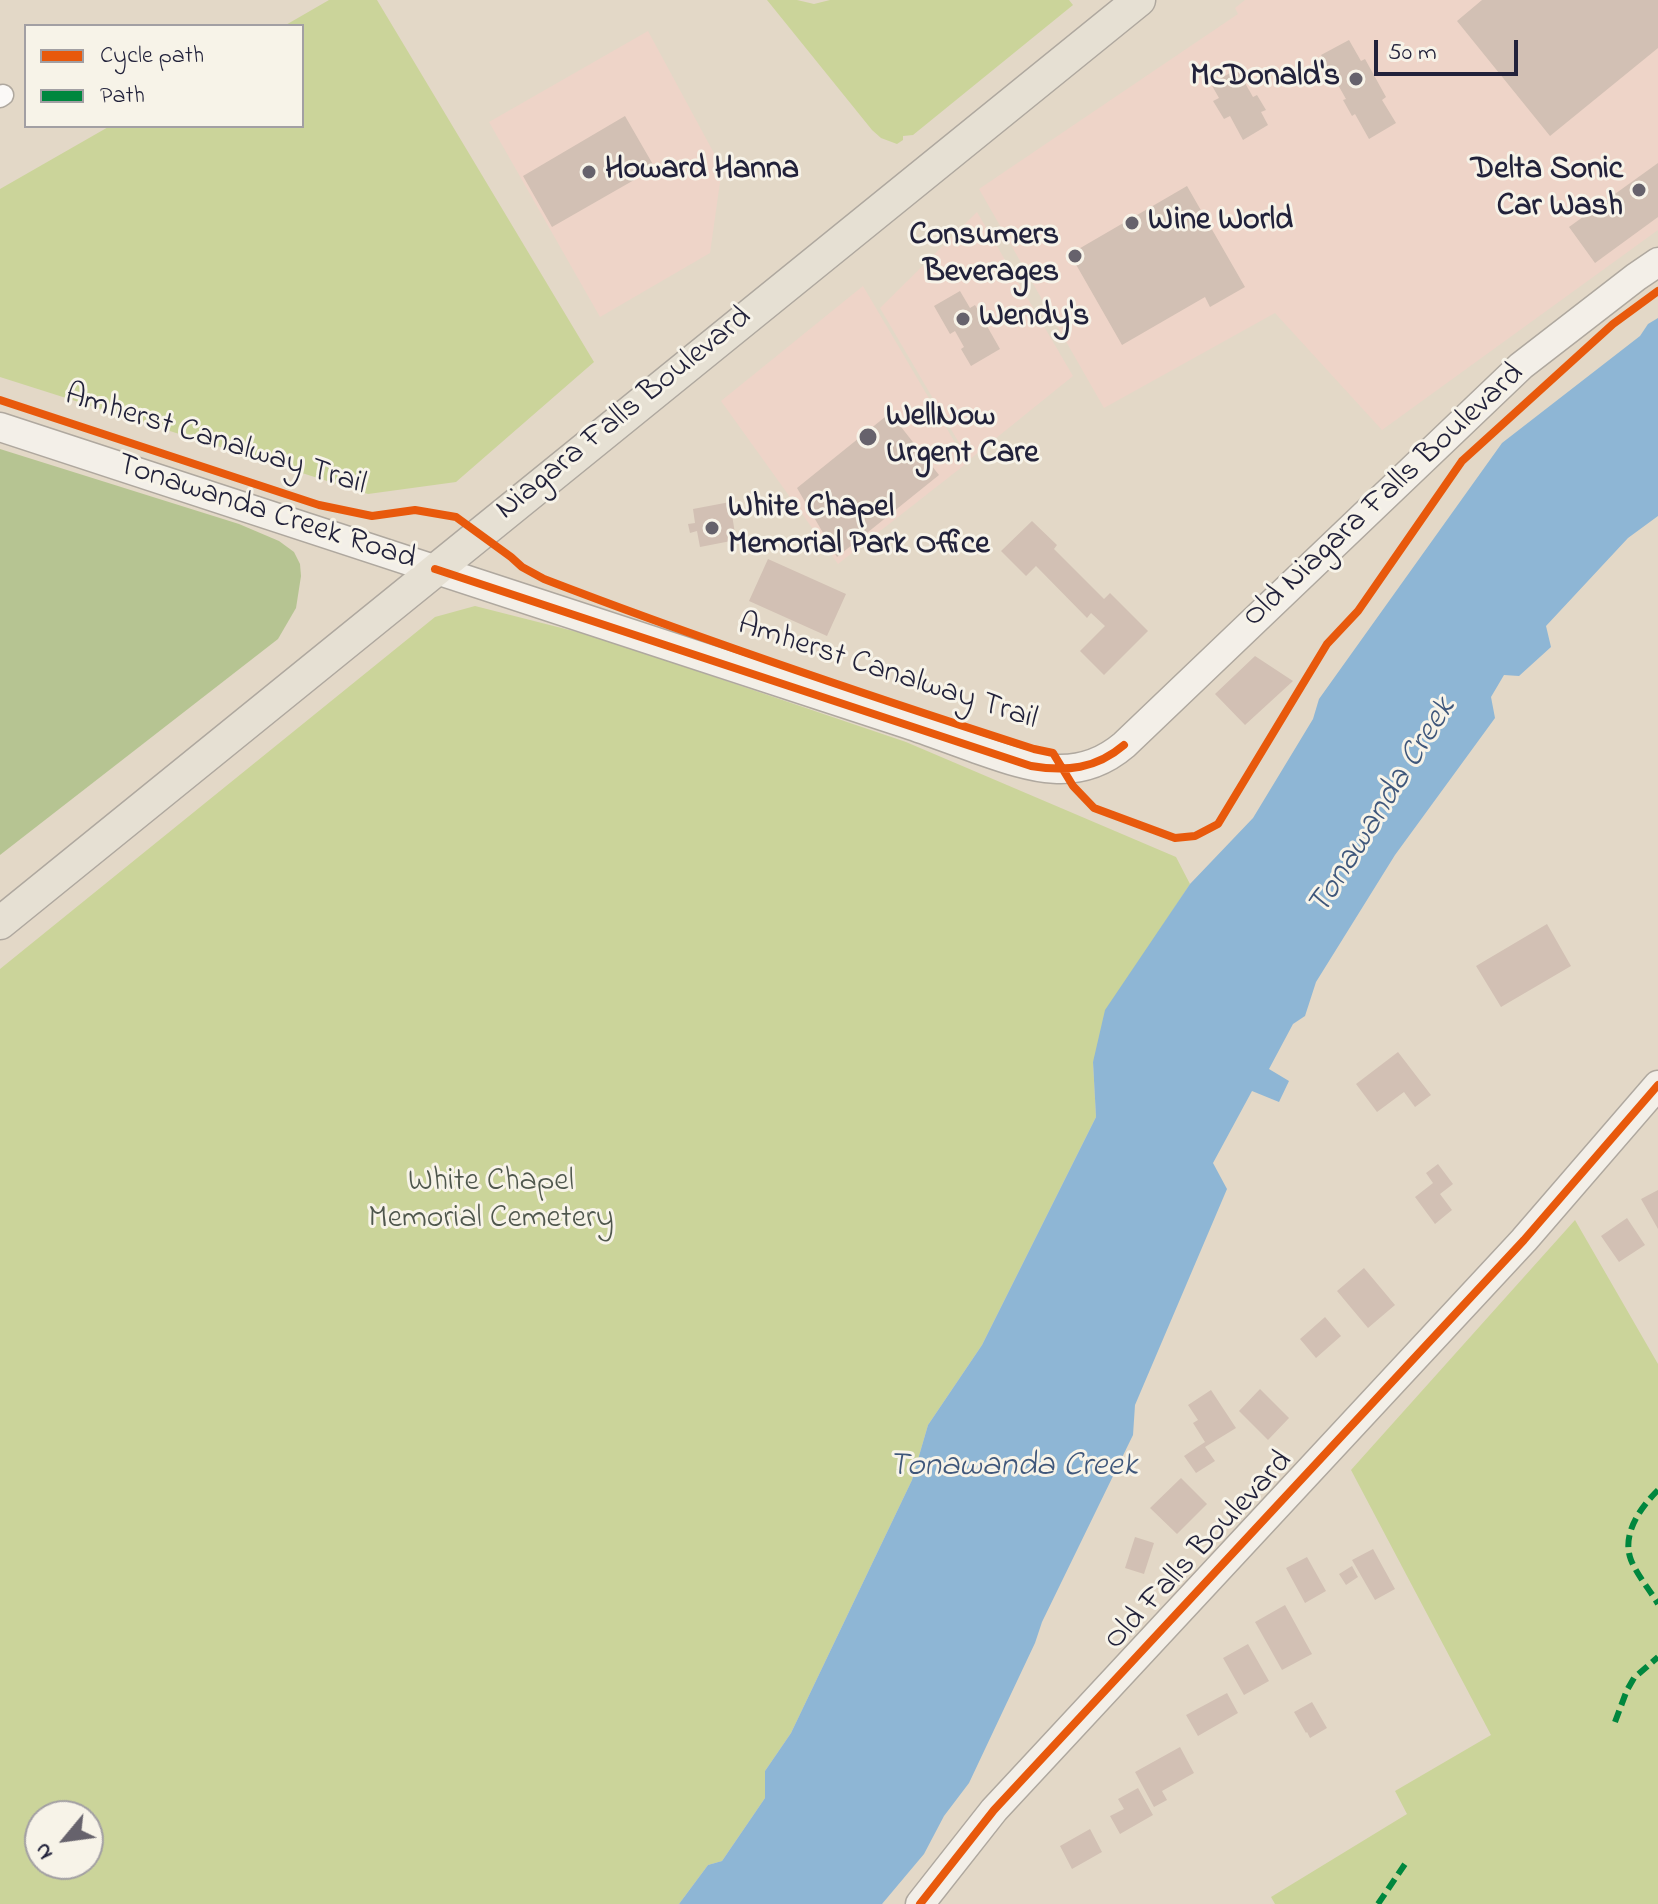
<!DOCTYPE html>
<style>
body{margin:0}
#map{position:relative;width:1658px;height:1904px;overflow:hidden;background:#e3d8c7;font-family:"Indie Flower",sans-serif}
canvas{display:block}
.legend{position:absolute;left:24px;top:24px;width:280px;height:104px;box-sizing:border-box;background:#f7f3e8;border:2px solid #a29fa3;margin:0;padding:10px 14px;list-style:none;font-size:24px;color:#22223b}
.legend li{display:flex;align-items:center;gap:16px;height:40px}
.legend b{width:40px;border:2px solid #a29fa3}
.north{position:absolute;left:24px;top:1800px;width:80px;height:80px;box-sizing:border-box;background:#f7f3e8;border:2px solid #a29fa3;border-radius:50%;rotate:241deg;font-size:22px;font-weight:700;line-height:32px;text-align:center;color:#22223b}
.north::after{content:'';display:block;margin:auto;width:28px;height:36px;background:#66626c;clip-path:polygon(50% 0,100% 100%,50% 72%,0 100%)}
.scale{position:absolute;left:1374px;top:40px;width:144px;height:36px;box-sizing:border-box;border:4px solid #22223b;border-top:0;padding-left:10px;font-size:24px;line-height:28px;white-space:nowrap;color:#22223b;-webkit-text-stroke:6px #f7f3e8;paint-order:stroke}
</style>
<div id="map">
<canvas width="1658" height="1904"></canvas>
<ul class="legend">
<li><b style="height:10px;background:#e8590c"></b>Cycle path</li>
<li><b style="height:10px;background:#00873e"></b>Path</li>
</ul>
<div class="north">N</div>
<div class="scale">50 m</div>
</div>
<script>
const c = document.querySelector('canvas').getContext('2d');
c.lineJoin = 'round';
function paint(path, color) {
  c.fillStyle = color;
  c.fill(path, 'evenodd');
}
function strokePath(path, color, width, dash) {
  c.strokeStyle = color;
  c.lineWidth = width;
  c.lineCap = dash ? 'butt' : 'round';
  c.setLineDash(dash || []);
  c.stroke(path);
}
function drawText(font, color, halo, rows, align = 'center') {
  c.font = font + ' "Indie Flower",sans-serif';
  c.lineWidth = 6;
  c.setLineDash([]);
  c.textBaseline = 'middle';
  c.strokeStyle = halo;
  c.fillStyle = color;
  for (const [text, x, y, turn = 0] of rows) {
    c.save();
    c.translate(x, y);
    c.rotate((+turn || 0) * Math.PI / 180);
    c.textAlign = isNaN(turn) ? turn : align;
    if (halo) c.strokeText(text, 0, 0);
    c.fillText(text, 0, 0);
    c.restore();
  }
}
const built = new Path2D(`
 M1245,0H1658V230L1382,430L1275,313L1104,408L979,189L1238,14L1235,8Z
 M648,31L722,168L710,253L600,317L489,122Z
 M977,212L1073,376L969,460L880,308Z
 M863,286L967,463L838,564L721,401Z`);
const green = new Path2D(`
 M329,0H377L594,362L456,482L368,494L0,377V189L110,126H302V26H284Z
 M767,0H797L814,4L830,0H1069L1073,5L913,135L903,136V140L897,144L881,138L872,130Z
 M475,606L597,637L906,742L1176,857L1190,884L1160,930L1093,1062L1096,1117L982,1345L928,1425L912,1480L791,1733L765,1771V1798L722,1861L708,1865L679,1904H0V969L435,617ZM40,1816H88V1864H40Z
 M1575,1220L1658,1364V1904H1275L1271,1897L1407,1814L1395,1791L1491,1735L1351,1470Z`);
const forest = new Path2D(`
 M0,449L239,524L279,541L294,552L300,564L301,576L296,608L278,639L0,855Z`);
const water = new Path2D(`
 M1658,318V516L1628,538L1546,626L1551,647L1519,676L1504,675L1491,697L1495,718L1395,855L1316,982L1305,1016L1293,1024L1269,1069L1289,1081L1279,1102L1252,1091L1213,1163L1227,1189L1135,1405L1133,1435L1042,1622L1035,1643L969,1783L944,1816L924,1854L882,1904H679L708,1865L722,1861L765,1798V1771L791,1733L912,1480L928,1425L982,1345L1096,1117L1093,1062L1105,1010L1190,884L1253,818L1313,719L1319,699L1502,443L1640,336L1648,324Z`);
const building = new Path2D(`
 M1482,0H1658V48L1550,136L1457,21Z
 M1349,40L1361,61L1365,59L1386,97L1382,100L1396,123L1369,139L1355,114L1352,116L1343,100L1346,99L1321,55Z
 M1237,69L1253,97L1257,95L1266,110L1261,112L1268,125L1243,140L1230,116L1224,119L1213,101L1219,98L1211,84Z
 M625,116L655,168L552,227L523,176Z
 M1658,163V217L1595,263L1569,227Z
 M1187,186L1245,287L1210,307L1205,297L1122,345L1070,254Z
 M960,291L970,308L975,305L1000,349L971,366L961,349L964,347L955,331L950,334L934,306Z
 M890,413L939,475L837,557L797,488Z
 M730,502L736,540L700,547L697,531L690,533L688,524L695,523L693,509Z
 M1032,521L1057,545L1054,549L1104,599L1110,593L1148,631L1104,675L1080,651L1105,626L1091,613L1087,618L1036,566L1026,576L1001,551Z
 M768,559L846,594L827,636L749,601Z
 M1255,656L1293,681L1245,725L1215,694Z
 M1547,924L1571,966L1501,1007L1476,966Z
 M1398,1052L1431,1095L1415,1107L1404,1092L1377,1112L1356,1084Z
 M1438,1164L1453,1184L1440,1194L1452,1210L1435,1224L1415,1197L1433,1183L1426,1173Z
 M1658,1190V1229L1641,1199Z
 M1627,1218L1645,1245L1619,1262L1601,1236Z
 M1364,1268L1395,1305L1368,1328L1337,1291Z
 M1325,1317L1341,1336L1316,1358L1300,1339Z
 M1260,1389L1289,1418L1268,1440L1239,1411Z
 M1211,1390L1236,1428L1205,1447L1215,1461L1196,1473L1184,1456L1205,1442L1193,1423L1198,1420L1188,1405Z
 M1181,1478L1207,1504L1177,1534L1150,1508Z
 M1135,1537L1154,1543L1144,1574L1125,1568Z
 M1373,1549L1395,1589L1375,1600L1352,1560Z
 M1307,1557L1326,1591L1305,1603L1286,1568Z
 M1352,1566L1358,1577L1346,1585L1339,1574Z
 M1285,1605L1312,1654L1282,1670L1255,1622Z
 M1248,1644L1269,1681L1244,1695L1223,1658Z
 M1227,1693L1238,1713L1198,1736L1186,1715Z
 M1312,1702L1327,1728L1310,1738L1307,1732L1306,1733L1294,1712Z
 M1180,1747L1194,1773L1162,1791L1167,1800L1154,1807L1135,1772Z
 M1138,1788L1153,1815L1120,1834L1110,1816L1124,1809L1118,1799Z
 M1090,1829L1102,1852L1072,1869L1060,1846Z`);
const street = new Path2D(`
 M0,97L3,95`);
const secondary = new Path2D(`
 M0,427L907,724C931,732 954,741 977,749C1029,767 1077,785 1124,745L1521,366L1636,277L1658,262
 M920,1904L994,1810L1524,1240L1658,1085`);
const primary = new Path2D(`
 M0,923L1139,0`);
const quiet = new Path2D(`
 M1658,1490C1641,1507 1621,1534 1631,1560C1637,1575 1650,1590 1658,1604
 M1615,1722L1627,1690L1634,1678L1658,1657
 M1378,1904L1405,1864`);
const cycleway = new Path2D(`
 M0,400L319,505L372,516L415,510L456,517L511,557L522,567L544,579C705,641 869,696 1034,749L1053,753L1073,786L1094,808L1175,838L1195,836L1218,824L1327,644L1358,611L1462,461L1613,324L1658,291
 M435,569L1031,766C1066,772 1096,769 1124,745
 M920,1904L994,1810L1524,1240L1658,1085`);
const markers = [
 [1356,79,8,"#66626c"],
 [589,172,8,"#66626c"],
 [1639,190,8,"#66626c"],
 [1132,223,8,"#66626c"],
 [1075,256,8,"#66626c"],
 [963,319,8,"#66626c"],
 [868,437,10,"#66626c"],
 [712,528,8,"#66626c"]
];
const poiNames = [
 ["McDonald's",1340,79,"right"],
 ["Howard Hanna",605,172],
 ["Delta Sonic",1623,172,"right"],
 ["Car Wash",1623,209,"right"],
 ["Wine World",1148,223],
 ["Consumers",1059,238,"right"],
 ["Beverages",1059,275,"right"],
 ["Wendy's",979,319],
 ["WellNow",886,419],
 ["Urgent Care",886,456],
 ["White Chapel",728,510],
 ["Memorial Park Office",728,547]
];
const streetNames = [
 ["Niagara Falls Boulevard",625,415,-39],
 ["Amherst Canalway Trail",215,442,17],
 ["Old Niagara Falls Boulevard",1385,497,-43],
 ["Tonawanda Creek Road",266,514,18],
 ["Amherst Canalway Trail",887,674,18],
 ["Old Falls Boulevard",1200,1552,-47]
];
const parkNames = [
 ["White Chapel",491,1184],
 ["Memorial Cemetery",491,1221]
];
const waterNames = [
 ["Tonawanda Creek",1384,808,-58],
 ["Tonawanda Creek",1013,1468]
];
paint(built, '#eed4c8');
paint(green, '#cbd49a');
paint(forest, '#b6c492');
paint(water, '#8eb6d5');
paint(building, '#d2c0b4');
strokePath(street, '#afa89f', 23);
strokePath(secondary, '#afa89f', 31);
strokePath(primary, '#afa89f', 35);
strokePath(street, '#fbf9f7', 20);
strokePath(secondary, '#f3efe8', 28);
strokePath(primary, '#e6e0d3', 32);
strokePath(quiet, '#00873e', 6, [12, 6]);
strokePath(cycleway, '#e8590c', 8);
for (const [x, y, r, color] of markers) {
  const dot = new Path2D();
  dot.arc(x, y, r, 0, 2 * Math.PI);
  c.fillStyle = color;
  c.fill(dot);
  strokePath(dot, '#f7f3e8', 3);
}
drawText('bold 32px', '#22223b', '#f7f3e8', poiNames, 'left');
drawText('32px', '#22223b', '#f7f3e8', streetNames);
drawText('32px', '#4f574d', '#f7f3e8', parkNames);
drawText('italic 34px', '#3f577b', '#f7f3e8', waterNames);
</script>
